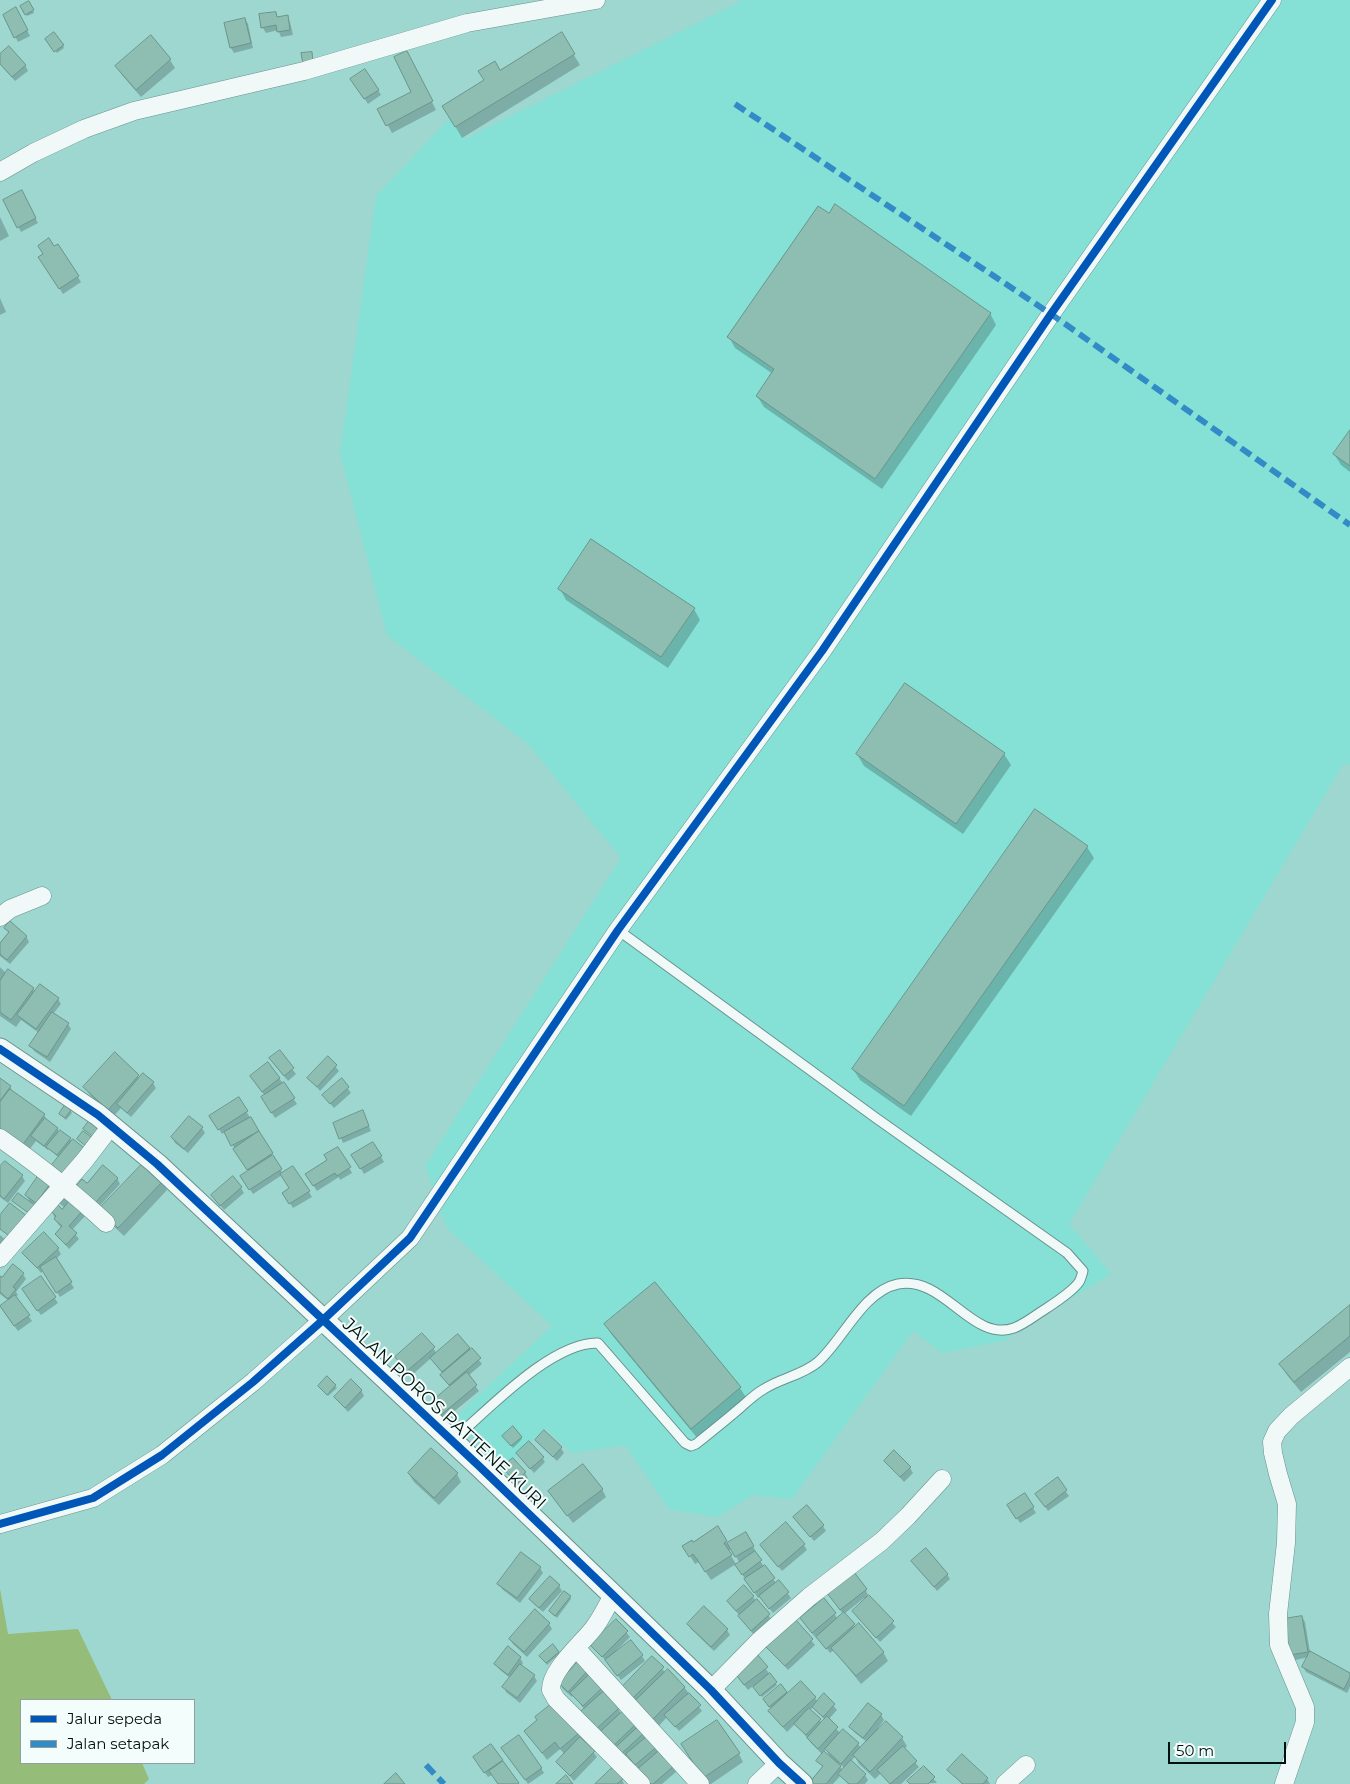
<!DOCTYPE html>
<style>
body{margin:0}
#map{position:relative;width:1350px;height:1784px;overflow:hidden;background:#9ed7d0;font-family:Montserrat,sans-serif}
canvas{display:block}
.legend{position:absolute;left:20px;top:1699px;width:175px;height:65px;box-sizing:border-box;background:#f3fdfb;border:1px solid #929f9d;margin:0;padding:6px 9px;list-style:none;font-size:15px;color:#00120f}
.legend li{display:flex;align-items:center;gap:10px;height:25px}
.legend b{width:25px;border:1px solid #929f9d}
.scale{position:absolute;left:1168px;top:1742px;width:118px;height:22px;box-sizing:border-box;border:2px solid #00120f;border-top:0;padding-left:6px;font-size:15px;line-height:18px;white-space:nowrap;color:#00120f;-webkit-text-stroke:4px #f3fdfb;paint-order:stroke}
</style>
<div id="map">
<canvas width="1350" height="1784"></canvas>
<ul class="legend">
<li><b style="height:6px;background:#0057b8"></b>Jalur sepeda</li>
<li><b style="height:6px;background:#328bc7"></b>Jalan setapak</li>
</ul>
<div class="scale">50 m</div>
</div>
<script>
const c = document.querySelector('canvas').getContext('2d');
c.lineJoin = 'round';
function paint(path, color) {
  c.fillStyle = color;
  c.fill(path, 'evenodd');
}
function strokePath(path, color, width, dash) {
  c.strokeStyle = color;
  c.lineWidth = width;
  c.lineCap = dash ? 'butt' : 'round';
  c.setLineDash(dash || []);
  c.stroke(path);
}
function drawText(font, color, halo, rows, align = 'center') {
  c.font = font + ' Montserrat,sans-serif';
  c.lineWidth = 4;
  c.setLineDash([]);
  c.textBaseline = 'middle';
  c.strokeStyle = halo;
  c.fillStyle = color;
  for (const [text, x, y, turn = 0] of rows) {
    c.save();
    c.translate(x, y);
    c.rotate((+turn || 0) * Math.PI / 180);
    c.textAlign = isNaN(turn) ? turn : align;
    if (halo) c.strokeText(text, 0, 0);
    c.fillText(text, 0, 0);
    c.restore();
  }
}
const built = new Path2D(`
 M743,0H1350V765L1344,763L1069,1224L1111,1274L1003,1341L942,1353L913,1331L792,1499L753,1495L717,1517L669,1509L625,1445L572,1453L545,1428L506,1467L451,1421L552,1326L447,1228L425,1166L621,858L529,745L387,635L340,453L376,196L450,118L465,139Z`);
const water = new Path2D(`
 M0,1589L8,1634L78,1629L112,1700H21V1763H142L149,1779L144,1784H0Z`);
const shadow = new Path2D(`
 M29,3L34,13L27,16L22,6Z
 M16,9L30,36L18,42L4,15Z
 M275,13L278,18L287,17L290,22L293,35L281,37L278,30L266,33L263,28Z
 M245,19L248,24L253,48L234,53L231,48Z
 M561,34L580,65L462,138L444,107Z
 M151,37L170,60L175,68L141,97L122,75L117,67Z
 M46,39L63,46L64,48L57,53Z
 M0,55L25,65L28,71L15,81L0,64Z
 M411,60L436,110L392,133L379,109L412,92Z
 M355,84L378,90L381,95L368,104Z
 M21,192L38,223L21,232L5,200Z
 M0,217L9,236L0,241Z
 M43,263L78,277L81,282L63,294Z
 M0,298L6,312L0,315Z
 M990,313L996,325L882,489L764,407L757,396L773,374L735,348L729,337Z
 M1350,432V472L1341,465L1334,454Z
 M560,589L694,609L700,620L668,668L566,600Z
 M857,754H1004L1011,765L963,834L864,766Z
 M1036,811L1087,847L1094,858L911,1116L860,1080L853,1069Z
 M6,928L26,936L29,942L10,964L0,956V945L9,934Z
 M0,967L7,974L33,989L35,992L58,999L61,1004L53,1014L68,1024L71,1029L50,1062L34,1051L31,1046L39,1033L21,1020L16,1027L0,1016Z
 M279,1052L296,1074L288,1081L274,1064Z
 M115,1054L140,1079L153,1083L156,1088L131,1117L121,1108L113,1117L90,1095L85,1087Z
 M328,1058L339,1071L320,1091L309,1078Z
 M279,1078L297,1104L275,1118L262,1097L265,1096L254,1081Z
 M0,1080L10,1087L13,1092L44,1115L48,1122L57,1128L59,1133L60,1131L70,1139L72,1142L59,1158L49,1148L48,1150L36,1141L26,1154L0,1135Z
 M342,1080L351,1093L334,1108L327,1100Z
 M239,1099L283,1174L309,1192L312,1197L293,1208L284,1193L291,1189L282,1175L253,1194L242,1177L249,1172L225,1132L222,1134L211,1116Z
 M70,1110L72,1113L66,1120L60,1114Z
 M365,1117L371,1131L343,1143L341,1138Z
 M202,1128L205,1133L188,1153L175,1143L172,1137Z
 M373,1143L384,1162L364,1174L353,1155Z
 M338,1148L352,1173L340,1180L339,1177L317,1191L306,1174L329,1161Z
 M5,1162L22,1176L25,1181L8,1203L0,1197V1168Z
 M117,1178L120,1184L98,1208L87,1185Z
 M162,1182L167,1190L124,1236L105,1218Z
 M49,1185L52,1191L40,1208L33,1203L36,1209L32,1215L14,1202L31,1204L26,1195Z
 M241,1188L244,1193L224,1210L216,1200Z
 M64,1194L86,1215L72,1230L79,1239L69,1249L56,1234L62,1228L58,1224L52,1212L63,1211L65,1208L59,1203Z
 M0,1235L7,1241L0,1259Z
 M58,1249L61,1254L56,1259L74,1288L60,1297L43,1271L41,1273L24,1253Z
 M23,1274L26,1279L16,1292L18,1295L15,1297L32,1321L18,1331L4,1312L9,1301L0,1294V1277Z
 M40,1277L58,1303L41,1315L26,1295Z
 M654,1283L740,1388L747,1399L698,1439L612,1335L605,1324Z
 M1350,1306V1352L1301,1392L1287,1375L1280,1364Z
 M433,1348L437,1354L469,1348L482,1364L468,1376L479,1391L445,1419L435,1407L450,1387L442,1376L443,1374L431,1358L411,1376L396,1357Z
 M335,1386L337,1388L328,1396L319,1387Z
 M361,1390L364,1396L348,1412L335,1397Z
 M544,1432L561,1448L564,1453L557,1461L540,1445L537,1440Z
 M521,1437L522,1439L513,1448L505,1438Z
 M517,1453L542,1457L545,1462L534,1473Z
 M885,1461L910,1468L913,1473L904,1482Z
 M504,1468L525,1473L528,1478L518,1486Z
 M409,1474H457L461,1482L439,1505L414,1482Z
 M1057,1479L1069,1496L1048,1511L1040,1499Z
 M602,1489L606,1497L573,1523L555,1499Z
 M1025,1495L1036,1513L1020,1523L1009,1505Z
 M795,1517L823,1526L826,1531L814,1541Z
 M717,1528L727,1544L746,1533L756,1552H755L764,1567L776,1583L779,1581L791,1598L773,1613L760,1596L758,1598L740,1571V1563L731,1549L728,1551L736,1564L711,1580L699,1562L695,1564L684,1546L692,1544Z
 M804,1545L807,1550L782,1571L765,1550Z
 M913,1561L947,1574L950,1579L937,1591Z
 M540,1568L543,1573L520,1603L502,1589L499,1584Z
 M559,1586L562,1591L543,1612L534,1604L531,1599Z
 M866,1590L868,1596L896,1627L880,1642L853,1611L865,1600L864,1598L844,1614L855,1628L883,1652L888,1661L861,1684L834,1650L830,1653L817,1636L815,1637L804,1623L824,1600L838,1619L843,1614L828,1594Z
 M570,1597L571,1599L557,1618L551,1613L550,1611Z
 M753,1597L772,1620L754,1635L732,1606Z
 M1302,1617L1305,1622L1310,1652L1350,1674V1687L1347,1693L1306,1672L1303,1667L1309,1657L1295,1660L1292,1654Z
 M616,1620L630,1637L616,1651L642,1656L645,1661L621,1680L607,1660L606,1661L592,1645Z
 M795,1621L815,1645L788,1670L768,1647Z
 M549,1624L552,1629L527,1657L513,1644L510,1639Z
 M688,1624L727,1630L730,1635L714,1651L691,1629Z
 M508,1648L520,1658L523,1663L521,1666L534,1676L537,1681L520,1703L506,1692L504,1687L510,1678L499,1669L496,1664Z
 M558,1652L559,1654L547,1665L542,1658Z
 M757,1656L777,1685L762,1697L753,1686L748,1690L738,1677Z
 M652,1658L666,1673L684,1687L702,1711L679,1731L667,1717L657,1728L624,1694Z
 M591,1667L589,1677L618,1708L621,1714L635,1725L637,1729L639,1727L677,1771L662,1784H651L628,1755L623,1760L602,1740L585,1710L573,1695L572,1697L563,1689L560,1684Z
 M781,1686L787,1695L815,1698L818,1702L824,1695L837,1710L828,1720L840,1733L843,1730L858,1744L861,1748L867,1742L854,1732L851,1727L881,1715L884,1720L878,1728L879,1729L886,1722L902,1738L907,1746L904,1749L919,1767L901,1784H890L881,1773L875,1779L859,1764L855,1757L851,1761L865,1775L868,1780L865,1784H848L841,1775L833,1784H813L812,1782L824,1768L818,1761L823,1755L811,1743L796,1723L787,1732L773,1716L770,1711L772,1710L765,1702ZM813,1707L825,1720L822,1723L810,1710ZM826,1749L831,1759L823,1752ZM838,1763L845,1768L843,1771Z
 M554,1703L597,1757L574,1781L557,1762L565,1755L560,1749L547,1760L526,1731L538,1721Z
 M506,1753L541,1768L544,1773L528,1784Z
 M687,1753L739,1754L743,1762L711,1784H708Z
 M502,1760L505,1766L518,1784H499L492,1775L488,1777L477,1762Z
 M924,1767L937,1783L910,1784Z
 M949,1770L987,1779L990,1784H962Z
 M622,1780L624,1784H596Z`);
const building = new Path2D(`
 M29,1L34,10L25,15L20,6Z
 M16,7L28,30L14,38L3,15Z
 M276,12L277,17L288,15L290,30L277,32L276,25L261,28L259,14Z
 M245,18L251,43L230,48L224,23Z
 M54,32L64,45L54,52L45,39Z
 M562,32L575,54L455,127L442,106L484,80L478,71L495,61L500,70Z
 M151,35L171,59L136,90L115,66Z
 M9,46L26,65L12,77L0,64V54Z
 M407,51L433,101L386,126L377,109L411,92L394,57Z
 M312,52L313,62L303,64L301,53Z
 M365,69L379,90L364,99L350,79Z
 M22,190L36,218L17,228L3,200Z
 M835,204L991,313L875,479L756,396L774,369L727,337L818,206L829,213Z
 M49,238L54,246L58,244L79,276L59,289L38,257L43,254L38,246Z
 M1350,430V466L1333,454Z
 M591,539L695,608L661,657L558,589Z
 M905,683L1005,753L956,824L856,754Z
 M1035,809L1088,846L904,1106L852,1069Z
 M10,921L27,936L7,960L0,954V943L9,932L4,928Z
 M8,969L34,988L11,1020L0,1012V981Z
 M40,984L59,998L36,1029L17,1015Z
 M52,1012L69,1023L47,1057L29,1046Z
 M280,1050L294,1068L284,1076L269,1058Z
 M115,1052L139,1075L108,1110L83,1087Z
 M328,1056L337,1065L317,1087L307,1078Z
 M268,1062L280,1078L262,1092L250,1076Z
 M143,1073L154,1082L127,1113L117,1104Z
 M0,1078L11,1086L0,1101Z
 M342,1078L349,1087L330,1104L322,1095Z
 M284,1082L295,1098L271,1113L261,1097Z
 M10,1089L45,1114L21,1147L0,1132V1102Z
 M239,1097L248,1111L218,1130L209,1116Z
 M65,1105L71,1110L65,1118L59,1114Z
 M363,1110L369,1126L339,1139L333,1123Z
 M189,1116L203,1127L184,1149L171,1137Z
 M251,1117L259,1131L231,1146L224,1132Z
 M45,1118L58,1128L44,1146L31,1136Z
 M89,1121L101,1131L95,1138L83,1129Z
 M60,1130L71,1138L57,1155L46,1147Z
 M83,1131L94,1139L87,1147L77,1139Z
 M259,1131L273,1153L247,1170L233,1149Z
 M73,1139L88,1151L65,1180L50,1167Z
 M373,1142L382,1156L360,1169L351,1155Z
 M338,1147L351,1167L337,1176L335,1173L313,1186L305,1174L327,1160L324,1155Z
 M273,1155L282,1169L249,1190L240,1176Z
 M5,1161L23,1175L4,1199L0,1195V1166Z
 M144,1162L163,1181L118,1228L99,1209Z
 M103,1165L118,1178L95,1203L76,1186L82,1179L87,1183Z
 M293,1166L310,1191L289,1204L282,1193L289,1188L280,1174Z
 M38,1176L50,1184L36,1203L25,1195Z
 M233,1176L242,1187L220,1206L211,1195Z
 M18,1193L36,1206L30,1214L12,1201Z
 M72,1198L84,1209L69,1226L77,1233L66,1245L55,1234L62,1226L54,1219L56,1216L51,1211L57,1204L62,1209Z
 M10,1203L28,1217L12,1238L0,1229V1215Z
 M44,1232L59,1248L37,1268L22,1253Z
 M56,1257L72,1282L56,1293L40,1267Z
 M13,1264L24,1273L13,1287L16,1289L8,1299L0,1292V1276L2,1277Z
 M41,1276L56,1297L37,1311L22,1289Z
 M655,1282L741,1387L691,1429L604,1324Z
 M15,1295L30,1315L14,1326L0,1306Z
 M1350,1305V1336L1294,1382L1279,1364Z
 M422,1333L435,1347L407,1371L395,1357Z
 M458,1334L470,1348L442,1372L430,1358Z
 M472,1348L481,1358L449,1385L440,1375Z
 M467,1372L477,1385L441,1415L431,1402Z
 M327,1376L336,1385L327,1395L318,1386Z
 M351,1379L362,1390L345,1408L334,1397Z
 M513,1426L522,1437L511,1446L502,1436Z
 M544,1430L562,1447L553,1457L535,1440Z
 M529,1441L544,1457L530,1469L516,1453Z
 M431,1448L458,1473L434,1498L408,1473Z
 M894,1450L911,1467L900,1477L884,1461Z
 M513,1458L526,1472L515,1482L502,1467Z
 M583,1464L603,1489L567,1516L548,1491Z
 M1058,1477L1067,1490L1045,1507L1035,1494Z
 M1025,1493L1034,1507L1016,1519L1007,1505Z
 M807,1505L824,1525L810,1537L793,1517Z
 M786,1522L805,1544L778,1567L760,1545Z
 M718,1526L727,1541L724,1543L732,1555L705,1572L697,1559L693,1554L689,1557L682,1546L692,1540L693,1542Z
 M746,1532L754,1546L735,1557L727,1543Z
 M926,1548L948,1574L934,1587L911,1561Z
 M755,1551L762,1560L742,1575L735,1565Z
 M521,1552L541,1567L517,1598L497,1584Z
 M765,1565L775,1578L754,1593L744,1579Z
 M854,1572L867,1589L840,1610L827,1593Z
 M550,1576L560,1585L539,1608L529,1599Z
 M779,1580L789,1592L769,1609L759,1596Z
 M744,1585L754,1596L736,1611L727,1601Z
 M564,1591L571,1596L555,1616L549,1611Z
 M869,1595L894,1621L876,1638L852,1611Z
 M824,1598L836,1613L812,1633L800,1618Z
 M757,1599L770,1614L751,1631L738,1616Z
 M704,1606L728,1629L711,1647L687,1624Z
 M535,1609L550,1623L524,1652L509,1639Z
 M844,1612L855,1624L826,1649L816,1637Z
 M1302,1616L1308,1652L1290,1655L1284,1619Z
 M616,1619L628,1631L602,1657L590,1645Z
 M795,1619L813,1639L785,1666L766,1647Z
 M859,1623L884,1652L856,1676L831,1648Z
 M631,1640L643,1655L617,1676L605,1660Z
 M553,1644L559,1652L546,1663L539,1656Z
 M508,1646L521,1657L508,1675L494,1664Z
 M1310,1651L1350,1673V1677L1344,1689L1302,1667Z
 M757,1654L768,1667L744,1685L734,1672Z
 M652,1656L664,1667L631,1700L620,1689Z
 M582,1657L592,1666L568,1692L559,1683Z
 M520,1664L535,1675L517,1698L502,1687Z
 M668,1669L685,1687L652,1720L634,1702Z
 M770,1673L777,1682L760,1696L753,1687Z
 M589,1675L601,1689L583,1706L570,1693Z
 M801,1681L816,1697L783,1727L768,1711Z
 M781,1684L787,1692L769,1707L763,1699Z
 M604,1691L619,1708L594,1731L578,1714Z
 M689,1693L701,1705L675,1727L664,1715Z
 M824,1693L835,1704L823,1717L812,1707Z
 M554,1702L579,1733L560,1749L555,1742L542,1753L524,1731L537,1720L535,1717Z
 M868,1703L882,1714L863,1738L849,1727Z
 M809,1708L821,1719L806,1735L794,1724Z
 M623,1711L636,1724L611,1748L598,1734Z
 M827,1716L838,1727L818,1749L807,1738Z
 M717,1720L740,1753L703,1778L681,1744Z
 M886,1721L903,1737L870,1772L853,1755Z
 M639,1726L645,1732L619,1756L613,1750Z
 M843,1729L859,1743L841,1764L825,1749Z
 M650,1734L659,1745L635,1765L626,1754Z
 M519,1735L542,1768L525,1780L501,1748Z
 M580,1737L595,1751L570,1776L556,1762Z
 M491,1744L503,1760L484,1773L473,1757Z
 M903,1746L917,1761L890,1784L877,1770Z
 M661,1749L675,1765L653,1784H651L638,1769Z
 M824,1751L841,1766L826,1784H813L810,1782L823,1766L816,1761Z
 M962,1754L988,1778L983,1784H963L947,1770Z
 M851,1760L866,1774L857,1784H849L838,1774Z
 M503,1761L519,1783L518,1784H498L489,1771Z
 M924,1766L935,1777L928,1784H910L907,1781Z
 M613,1767L623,1779L617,1784H595Z
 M396,1773L405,1784H384Z
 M566,1775L573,1784H556Z`);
const service = new Path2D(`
 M452,1441C487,1411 551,1342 598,1343L685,1443L691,1446L696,1444C711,1432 726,1420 740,1408C748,1401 755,1394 764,1389C781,1378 803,1375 818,1362C843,1340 863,1291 898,1284C944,1275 972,1343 1014,1328C1025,1324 1037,1314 1047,1308C1056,1302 1073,1291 1079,1282C1081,1279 1082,1274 1083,1271L1067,1253L876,1118L618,930`);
const minor = new Path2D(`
 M0,172L33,153L84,129L134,111L304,71L467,23L596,0
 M0,917L10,909L42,896
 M0,1138C37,1164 73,1192 106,1223
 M0,1258L85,1160L111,1126
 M0,1524L93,1498L162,1455L253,1382L323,1320L410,1238L618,930L822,651L1051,314L1272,0
 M613,1595C607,1606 601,1619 593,1629C581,1644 550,1671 551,1690L556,1699L641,1784
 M576,1648L700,1784
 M711,1690L759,1641L809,1597L882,1541L908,1516L942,1479
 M757,1784L779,1763
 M1005,1784L1026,1765
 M1284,1784L1305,1722V1707L1279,1645L1278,1614L1286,1543L1287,1504L1278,1474L1273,1453L1272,1442L1277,1431L1291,1416L1350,1367`);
const tertiary = new Path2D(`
 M0,1049L98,1115L157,1164L479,1466L613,1595L711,1690L779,1763L802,1784`);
const quiet = new Path2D(`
 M735,104L1051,314L1350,525
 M426,1765L444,1784`);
const cycleway = new Path2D(`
 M0,1049L98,1115L157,1164L479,1466L613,1595L711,1690L779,1763L802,1784
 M0,1524L93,1498L162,1455L253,1382L323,1320L410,1238L618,930L822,651L1051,314L1272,0`);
const streetNames = [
 ["JALAN POROS PATTENE KURI",444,1414,43]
];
paint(built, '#85e1d6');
paint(water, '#95bc78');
paint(shadow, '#0003');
paint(building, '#8ebeb2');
strokePath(building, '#6a958c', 1);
strokePath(service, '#68928d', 11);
strokePath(minor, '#68928d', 19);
strokePath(tertiary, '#68928d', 23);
strokePath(service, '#f0f9f8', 9);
strokePath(minor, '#f0f9f8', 18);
strokePath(tertiary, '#f0f9f8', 21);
strokePath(quiet, '#328bc7', 6, [12, 6]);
strokePath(cycleway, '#0057b8', 8);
drawText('18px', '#00120f', '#f3fdfb', streetNames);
</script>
